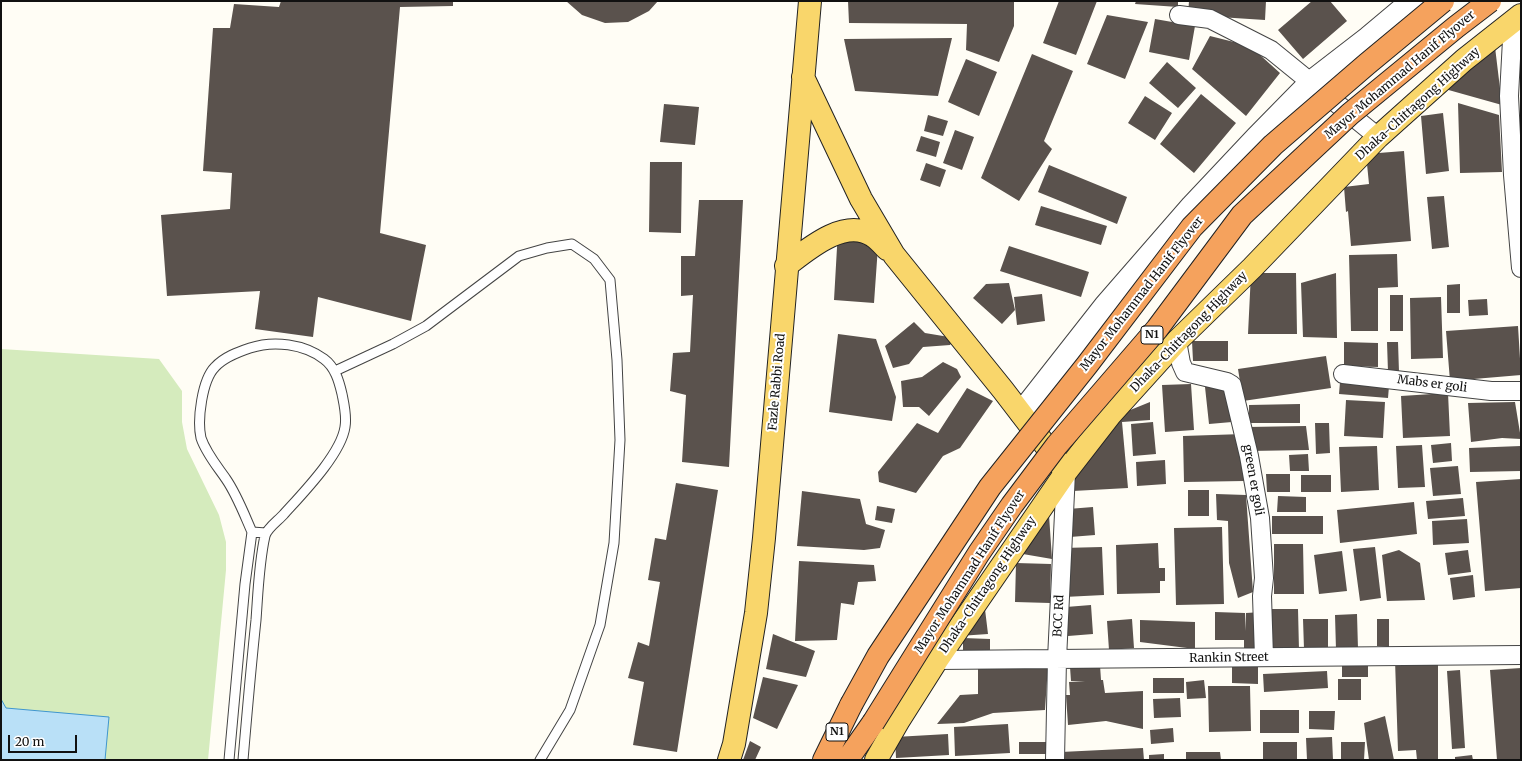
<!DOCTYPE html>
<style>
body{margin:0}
#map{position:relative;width:1522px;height:761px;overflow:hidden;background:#fffdf5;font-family:Merriweather,serif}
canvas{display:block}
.frame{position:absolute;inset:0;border:2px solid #111;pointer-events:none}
.scale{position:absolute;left:8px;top:735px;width:69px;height:18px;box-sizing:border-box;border:2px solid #111;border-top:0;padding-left:5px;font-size:12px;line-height:14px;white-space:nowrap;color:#111;-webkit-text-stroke:3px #fff;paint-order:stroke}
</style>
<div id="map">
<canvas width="1522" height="761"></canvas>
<div class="frame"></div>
<div class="scale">20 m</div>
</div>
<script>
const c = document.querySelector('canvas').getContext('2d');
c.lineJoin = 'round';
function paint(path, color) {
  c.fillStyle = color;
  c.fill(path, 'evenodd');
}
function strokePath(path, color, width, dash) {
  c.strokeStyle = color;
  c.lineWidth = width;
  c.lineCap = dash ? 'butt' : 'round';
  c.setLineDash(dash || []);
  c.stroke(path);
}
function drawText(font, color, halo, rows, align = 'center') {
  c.font = font + ' Merriweather,serif';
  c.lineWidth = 4;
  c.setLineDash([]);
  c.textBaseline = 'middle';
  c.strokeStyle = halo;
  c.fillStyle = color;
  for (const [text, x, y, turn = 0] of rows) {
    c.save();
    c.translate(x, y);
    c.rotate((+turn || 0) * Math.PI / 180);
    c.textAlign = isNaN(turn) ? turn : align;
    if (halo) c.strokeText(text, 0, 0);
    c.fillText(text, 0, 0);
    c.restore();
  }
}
const green = new Path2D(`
 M1,349L159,359L182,391V422L187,449L219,515L226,542V570L208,760H1Z`);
const water = new Path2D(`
 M1,699L6,708L109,717L105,760H1Z`);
const building = new Path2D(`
 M281,1H453V6L400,7L380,233L426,245L411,321L318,297L313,337L255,329L260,291L167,296L161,215L230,209L232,173L203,171L213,28H230L234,4L279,7Z
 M566,1H658L649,11L628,22L605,23L582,15Z
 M848,1H1014V26L999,62L966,50L967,24L849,23Z
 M1059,1H1097L1076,55L1043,43Z
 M1136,1H1178V7L1135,4Z
 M1189,1H1266L1265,20L1188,15Z
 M1312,1H1330L1347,21L1303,59L1278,30Z
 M1107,15L1148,22L1125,79L1087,64Z
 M1155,19L1195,26L1189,60L1149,52Z
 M1210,36L1250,46L1280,73L1246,116L1192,69Z
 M952,38L938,96L855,91L844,39Z
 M1495,47L1502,105L1445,89Z
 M1032,54L1073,71L1044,141L1052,149L1019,201L981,178Z
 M966,59L997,72L979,116L948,102Z
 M1167,62L1196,88L1178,108L1149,83Z
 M1201,94L1236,123L1194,173L1160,144Z
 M1145,96L1172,113L1155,140L1128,123Z
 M1458,103L1499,115L1502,172L1460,173Z
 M664,104L699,107L695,145L660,142Z
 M1443,113L1449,171L1426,174L1421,116Z
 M928,115L948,121L943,136L924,131Z
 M955,130L974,137L962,170L943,163Z
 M921,136L940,142L936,157L916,151Z
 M1404,151L1411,241L1351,246L1348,211L1346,212L1344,187L1369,184L1366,154Z
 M650,162H682L681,233L649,232Z
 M926,163L946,170L940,187L920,180Z
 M1049,165L1127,197L1117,224L1038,192Z
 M1444,196L1449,247L1432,249L1427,197Z
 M699,200H743L729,467L682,462L686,395L670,391L673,353L690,352L693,295L681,296V256H695Z
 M1041,206L1107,226L1101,245L1035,225Z
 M838,230L879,232L874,303L834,300Z
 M1009,246L1089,272L1081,297L1000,271Z
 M1397,254L1398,287L1378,288V331H1351L1349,255Z
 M1251,273H1296L1297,334H1248Z
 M1336,273L1337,338L1303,337L1301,283Z
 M1009,283L1015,310L1002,324L973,298L986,284Z
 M1460,284V313H1447V285Z
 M1042,294L1045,321L1017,325L1014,297Z
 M1390,295H1403V331H1390Z
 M1441,297L1443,358L1411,359L1410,298Z
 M1487,299L1488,315L1469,316L1468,300Z
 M914,322L925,333L955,338L950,345L923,347L909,364L893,368L885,346Z
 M1518,326L1521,375L1450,381L1446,331Z
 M838,334L876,339L896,397L892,421L829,412Z
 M1192,341H1228V361H1193Z
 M1344,342L1378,343V367L1344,366Z
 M1387,342H1398L1399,372H1388Z
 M1326,356L1331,388L1243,401L1238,369Z
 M943,362L957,369L961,377L929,416L919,407H903L901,381L922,377Z
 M1340,382L1389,386L1388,398L1339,394Z
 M1191,384L1194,430L1165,432L1162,385Z
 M1228,384L1232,422L1209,424L1205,387Z
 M967,388L993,401L960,448L943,456L916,493L879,482L878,472L917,423L938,433Z
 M1448,393L1450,436L1403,438L1401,396Z
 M1346,400L1385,402L1383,438L1344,436Z
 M1150,402V420L1122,422L1128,488L1073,491L1068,483L1118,415Z
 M1515,402L1521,439L1502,438L1471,442L1468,403Z
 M1300,404V423H1249V405Z
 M1153,422L1156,454L1133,456L1131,424Z
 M1315,423H1329L1330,453L1316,454Z
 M1306,426L1309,450L1249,451L1248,427Z
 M1243,434L1244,481L1184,482L1183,436Z
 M1451,443L1452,461L1433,463L1431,445Z
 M1422,445L1425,487L1398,488L1396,446Z
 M1377,446L1379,490L1341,492L1339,447Z
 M1521,446V471L1470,472L1469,448Z
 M1308,454L1309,471H1290L1289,455Z
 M1165,460L1166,484L1137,486L1136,462Z
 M1458,466L1461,494L1433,496L1430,468Z
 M1266,474H1290V492H1267Z
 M1301,475H1331V492H1301Z
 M1521,479V588L1485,591L1476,482Z
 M676,483L718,490L677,752L633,745L644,682L628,678L638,642L649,646L660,582L648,580L655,538L666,540Z
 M1188,490H1209V516H1188Z
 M802,491L860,499L866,524L885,530L880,548L864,550L797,546Z
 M1216,494L1246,495L1253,592L1238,598L1229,563L1228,521L1217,520Z
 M1278,496L1306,497V512H1277Z
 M1463,498L1465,516L1428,519L1426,501Z
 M1414,502L1417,534L1340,543L1337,510Z
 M877,506L895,509L892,523L875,520Z
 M1093,507L1095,535L1070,537L1068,509Z
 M1049,515L1052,559L1017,553Z
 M1272,516H1323V534H1272Z
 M1467,519L1469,543L1433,545L1432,521Z
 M1222,527L1224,604L1176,605L1174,528Z
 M1158,543L1159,568H1165V581H1160V593L1117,594L1116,545Z
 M1274,544H1303L1304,594H1274Z
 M1102,547L1104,595L1064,597L1062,548Z
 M1375,547L1381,598L1360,601L1353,549Z
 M1399,550L1420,563L1425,600L1387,601L1382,555Z
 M1468,550L1471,572L1448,575L1445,553Z
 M1342,551L1347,591L1319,594L1314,555Z
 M799,561L874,565L876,581L858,582L854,605L841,603L837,640L795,641Z
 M1016,563L1051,564L1050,603L1015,602Z
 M1473,575L1475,597L1453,600L1450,578Z
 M984,601L988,634L959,636Z
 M1091,605L1093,634L1068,636L1066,607Z
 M1268,609H1298L1299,650H1270Z
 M1215,612L1245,613V631L1246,613L1262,612V653L1244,652V640H1215Z
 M1357,614L1358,649L1336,650L1335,615Z
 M1132,619L1134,648L1109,650L1107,621Z
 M1303,619H1328V649H1304Z
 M1377,619H1389V647L1377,646Z
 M1140,620L1195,622V649L1140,642Z
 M773,634L815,651L806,677L766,669Z
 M963,638L990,639V650H963Z
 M1342,659H1368V677H1342Z
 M1395,660L1438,661V760H1417L1416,750L1398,751Z
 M978,663L1048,665L1045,710L993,713L964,723L937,724L960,695L978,694Z
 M1100,665L1101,680H1103L1105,693L1143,691V729L1106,721L1068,725L1066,695H1070L1069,682L1085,681H1071L1070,667Z
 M1232,665H1258V684L1232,683Z
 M1521,668V760H1497L1490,670Z
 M1460,670L1465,748L1452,749L1447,671Z
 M1327,671L1328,688L1264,692L1263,674Z
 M763,677L798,685L777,729L753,718Z
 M1153,678H1184V693H1153Z
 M1338,679H1361V700H1338Z
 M1204,680L1206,698L1187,699L1186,682Z
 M1208,686H1250L1251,731L1209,732Z
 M1180,698L1181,717L1154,718L1153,699Z
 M1260,710H1299V733H1260Z
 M1309,711H1335L1334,730L1309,729Z
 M1385,716L1394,760H1369L1364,723Z
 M1008,724L1010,753L955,756L954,727Z
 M1173,728L1174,742L1151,744L1150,730Z
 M948,734L949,755L896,758L895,737Z
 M1332,737L1333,760H1307L1306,738Z
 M750,741L761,747L755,760H743Z
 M1019,742H1046V754H1019Z
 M1263,742H1297V760H1263Z
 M1341,742H1365L1364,760H1341Z
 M1143,748L1144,760H1061V752Z
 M1186,752H1220L1221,760H1186Z
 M1164,754V760H1149V755Z
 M1472,755L1473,760H1455V757Z`);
const service = new Path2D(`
 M335,371L393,344L426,326L519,256L547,248L572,244L594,259L610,280L617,360L620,440L614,543L600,625L570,710L540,760
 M229,760L245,584L252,532
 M243,760C247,713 251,667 256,620C258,593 259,562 265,536C267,528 279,520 284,514C303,493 341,454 345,427C347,416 344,404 342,394C339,381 335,367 324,359C304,344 274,340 250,348C238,352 224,357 215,367C202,380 197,420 201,438C206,453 217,466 226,479C237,495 244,514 252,532L266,533`);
const minor = new Path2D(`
 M1179,15L1210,19L1271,50L1378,137
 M1513,21L1509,96L1513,175L1521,268
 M1177,341L1181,363L1185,372L1227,382L1232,385L1249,456L1260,518L1264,578L1262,596L1264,657
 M1343,374L1491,391H1521
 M937,660L1521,655
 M1055,760L1057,659L1066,472`);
const tertiary = new Path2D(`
 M1021,413L1105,306L1192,206L1256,138L1311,82L1368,38L1412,1`);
const primary = new Path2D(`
 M803,77L861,199L894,255L1003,390L1062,467
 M786,266C808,249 845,217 873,236C878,239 883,245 887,249
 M729,760L734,744L756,613L764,538L810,1
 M876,760L899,720L937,660L1066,472L1111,414L1177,341L1252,268L1378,137L1464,60L1521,15`);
const motorway = new Path2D(`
 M824,760L851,705
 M847,760L873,723`);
const motorwayBridge = new Path2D(`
 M851,705L878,656L990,487L1087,365L1192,227L1273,145L1367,64L1443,1
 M873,723L979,553L1012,505L1057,445L1157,329L1242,215L1350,114L1456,27L1490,1`);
const shields = [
 [1152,335,22],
 [837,732,22]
];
const shieldNames = [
 ["N1",1152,335],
 ["N1",837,732]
];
const streetNames = [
 ["Mayor Mohammad Hanif Flyover",1400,75,-40],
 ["Dhaka-Chittagong Highway",1418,104,-42],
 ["Mayor Mohammad Hanif Flyover",1142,294,-52],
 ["Dhaka-Chittagong Highway",1189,332,-46],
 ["Fazle Rabbi Road",777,382,-85],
 ["Mabs er goli",1432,384,7],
 ["green er goli",1253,480,80],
 ["Mayor Mohammad Hanif Flyover",970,572,-57],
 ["Dhaka-Chittagong Highway",988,585,-56],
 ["BCC Rd",1059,616,-87],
 ["Rankin Street",1229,658,-1]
];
paint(green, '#d5ebbd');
paint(water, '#b9e0f7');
strokePath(water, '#3f96cf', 1);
paint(building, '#5a524d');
strokePath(service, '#444', 11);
strokePath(minor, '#444', 20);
strokePath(tertiary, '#444', 24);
strokePath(primary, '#222', 24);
strokePath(motorway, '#222', 24);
strokePath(service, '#fff', 9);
strokePath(minor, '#fff', 18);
strokePath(tertiary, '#fff', 22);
strokePath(primary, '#f9d66b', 22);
strokePath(motorway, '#f5a25d', 22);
strokePath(motorwayBridge, '#222', 24, []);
strokePath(motorwayBridge, '#f5a25d', 22);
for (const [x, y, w] of shields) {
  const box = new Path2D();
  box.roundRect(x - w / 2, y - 9, w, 18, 3);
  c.fillStyle = '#fff';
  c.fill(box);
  strokePath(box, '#111', 1);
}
drawText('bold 11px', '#111', null, shieldNames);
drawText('12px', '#111', '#fff', streetNames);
</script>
